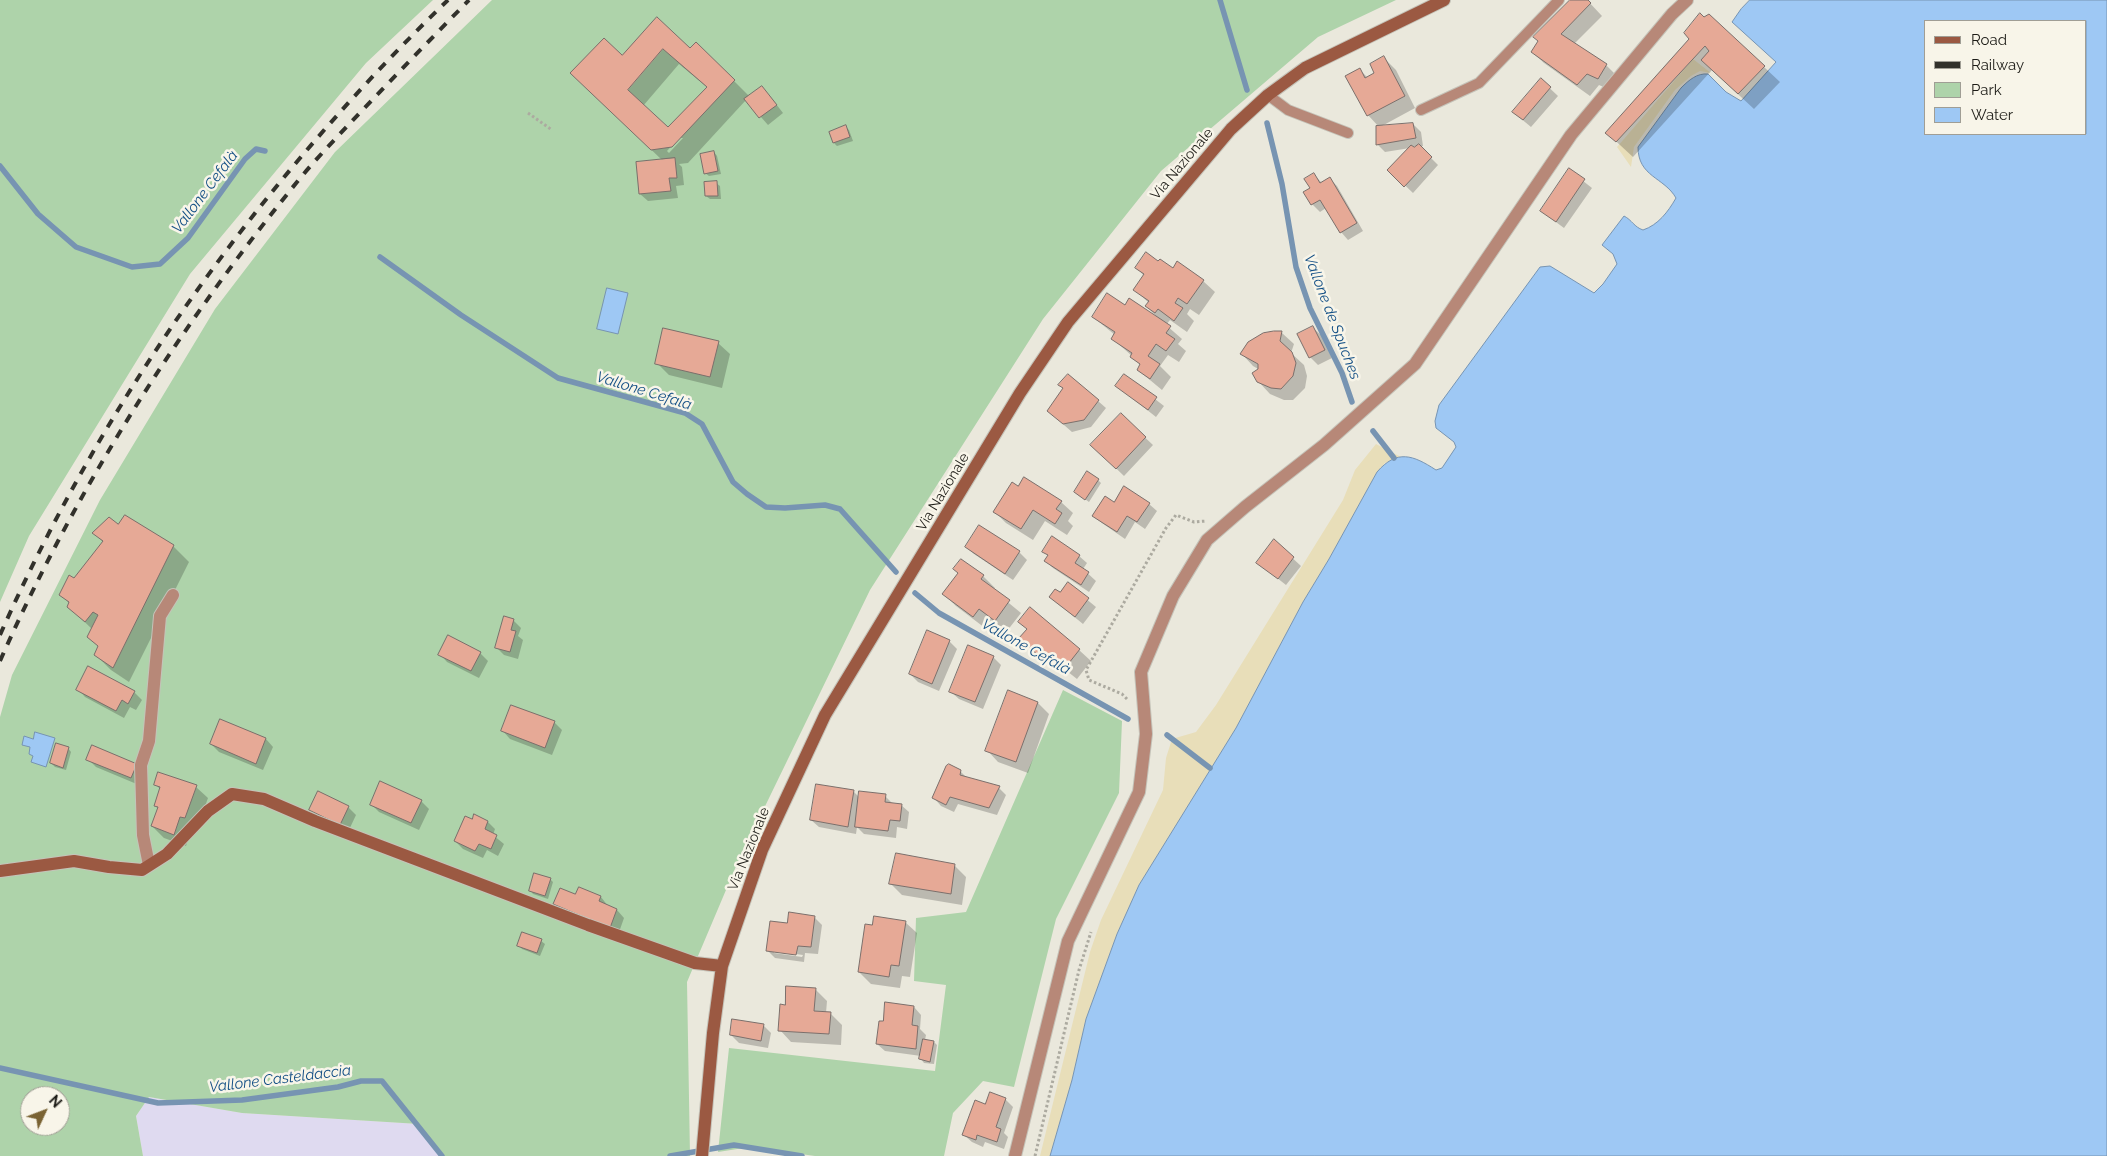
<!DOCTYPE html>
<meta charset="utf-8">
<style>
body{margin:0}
#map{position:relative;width:2107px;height:1156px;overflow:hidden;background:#eae8dc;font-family:Raleway,sans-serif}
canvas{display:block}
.legend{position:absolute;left:1924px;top:20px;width:162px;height:115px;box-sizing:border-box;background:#f8f5e9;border:1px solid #a09e95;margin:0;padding:6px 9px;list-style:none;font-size:15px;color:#1d1c17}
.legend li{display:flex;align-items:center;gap:10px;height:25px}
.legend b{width:25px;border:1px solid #a09e95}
.north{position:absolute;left:20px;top:1086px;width:50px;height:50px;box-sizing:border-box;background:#f8f5e9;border:1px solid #a09e95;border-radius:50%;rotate:47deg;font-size:14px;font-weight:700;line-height:20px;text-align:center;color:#1d1c17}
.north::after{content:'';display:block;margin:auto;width:18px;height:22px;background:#7a6333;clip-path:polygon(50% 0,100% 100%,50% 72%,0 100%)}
</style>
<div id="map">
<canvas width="2107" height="1156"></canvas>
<ul class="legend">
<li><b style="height:6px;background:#9b5942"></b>Road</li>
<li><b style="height:6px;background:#32312b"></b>Railway</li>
<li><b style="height:14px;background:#aed3aa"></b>Park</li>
<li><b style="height:14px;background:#9ec8f4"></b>Water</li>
</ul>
<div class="north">N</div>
</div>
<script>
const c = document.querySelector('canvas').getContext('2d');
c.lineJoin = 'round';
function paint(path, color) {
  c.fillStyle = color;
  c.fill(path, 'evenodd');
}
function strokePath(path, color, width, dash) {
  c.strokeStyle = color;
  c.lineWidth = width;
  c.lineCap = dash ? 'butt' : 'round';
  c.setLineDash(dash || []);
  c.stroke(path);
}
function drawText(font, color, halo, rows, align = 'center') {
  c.font = font + ' Raleway,sans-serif';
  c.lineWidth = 5;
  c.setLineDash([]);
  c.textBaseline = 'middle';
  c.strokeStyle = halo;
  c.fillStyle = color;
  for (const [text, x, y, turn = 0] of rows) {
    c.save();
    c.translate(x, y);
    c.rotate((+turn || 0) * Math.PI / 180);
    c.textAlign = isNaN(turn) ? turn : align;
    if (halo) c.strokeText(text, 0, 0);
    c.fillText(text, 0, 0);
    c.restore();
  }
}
const industrial = new Path2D(`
 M149,1097L242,1113L419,1124L442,1156H143L136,1116Z`);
const green = new Path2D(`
 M0,0H433L366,63L190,274L29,536L0,602Z
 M492,0H1396L1318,37L1161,171L1043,319L870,590L737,864L687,982L690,1156H442L419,1124L242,1113L149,1097L136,1116L143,1156H0V717L12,675L100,500L215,309L335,152ZM30,1096H60V1126H30Z
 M1063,690L1122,721L1119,793L1056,919L1014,1087L983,1081L953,1113L944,1156H815L750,1147L718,1152L729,1048L935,1071L946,985L914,981L916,918L966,912Z`);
const sand = new Path2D(`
 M1693,59L1711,73L1700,71L1691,76L1675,90L1634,147L1631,167L1617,147Z
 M1376,444L1401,457L1385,463L1377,472L1329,559L1303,602L1236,728L1139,885L1117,934L1086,1019L1072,1080L1050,1156H1040L1090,952L1101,920L1163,790L1166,758L1172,739L1196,732L1216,705L1343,500L1355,470Z`);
const water = new Path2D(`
 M1750,0H2107V1156H1050L1072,1080L1086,1019L1117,934L1139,885L1236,728L1303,602L1329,559L1377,472C1397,449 1413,455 1436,470L1442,468L1456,447L1454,442L1436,428L1435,421L1439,405L1540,267L1550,266L1594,293L1603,284L1617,264L1613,254L1602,245L1624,216C1632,220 1634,227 1643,230C1658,225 1668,212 1676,198C1664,177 1638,177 1638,147L1681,88C1689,80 1697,73 1708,74L1726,92L1741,101L1776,62L1732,22L1741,9ZM2086,21V134H1926V21Z
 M607,288L628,293L618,334L597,329Z
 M35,732L55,738L46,767L31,762L33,756L29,754L30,747L22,745L24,736L33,739Z`);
const shadow = new Path2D(`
 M1572,0H1587L1602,16L1574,44L1606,65L1618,77L1610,90L1599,85L1590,96L1544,63L1532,52Z
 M657,19L690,50L734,81L750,97L769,95L783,113L768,125L746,100L688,163L679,164L682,167L684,185L676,186L678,198L648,201L640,194L662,160L587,88L622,57ZM679,64L708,88L668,129L643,106ZM679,138H683L669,153L667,151Z
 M1691,39L1764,67L1780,82L1754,109L1712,70L1633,157L1607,133Z
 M1384,58L1396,70L1415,108L1380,127L1413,124L1421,132L1423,146H1419L1438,165L1413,193L1389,170L1410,148L1385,152L1377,144L1379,127L1368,115L1360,70L1368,78L1376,74Z
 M1541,80L1558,96L1531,127L1513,112Z
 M846,127L849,130L853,141L837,146L834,143Z
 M714,152L717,156L721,174L709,176L705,173Z
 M1569,170L1592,188L1564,228L1541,211Z
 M1314,175L1322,183L1330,179L1337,186L1363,231L1348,240L1341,232L1326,208L1320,212L1312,204L1305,192L1312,189Z
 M716,183L720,186L721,199H710L706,196Z
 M1159,263L1203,281L1215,292L1199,315L1190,309L1187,314L1194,321L1187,332L1170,320L1166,325L1182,339L1178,344L1186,351L1179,362L1168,355L1160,366L1171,377L1162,390L1138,370L1141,366L1132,356L1113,339L1115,335L1093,317L1125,306L1157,317L1146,306L1149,303L1135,290L1144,276L1137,268Z
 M1313,328L1321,335L1332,358L1318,365L1310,357L1299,335Z
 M1282,333L1294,344L1291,353L1304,365L1307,376L1305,388L1293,400H1284L1270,394L1258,381L1260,370L1253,366L1242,354L1263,334Z
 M718,343L730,354L722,388L669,375L657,363Z
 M1124,375L1164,406L1156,417L1117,386Z
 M1059,385L1098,401L1106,408L1091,427L1072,432L1056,418L1064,389Z
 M1121,415L1153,445L1124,476L1092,445Z
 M1098,480L1101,483L1089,502L1075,492Z
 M1061,502L1073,513L1068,521L1073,526L1067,535L1045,521L1033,540L1006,523L995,512Z
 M1115,504H1149L1157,511L1145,529L1135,522L1125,539L1102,523L1094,516Z
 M94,533L173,546L189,562L129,682L111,670L96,655L99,647L88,637L92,629L69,607L70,604L61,595L104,543Z
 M1274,541L1301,566L1286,585L1258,563Z
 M966,547L1019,552L1027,560L1013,580L974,554Z
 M1044,552L1079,556L1087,563L1083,569L1096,581L1089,592L1053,568L1046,561L1049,556Z
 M983,576L995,588L993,590L1021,613L1007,631L991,620L985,628L956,606L944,594Z
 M1068,584L1096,607L1083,624L1050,597L1060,594Z
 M513,620L521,628L518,636L523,640L518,659L504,655L496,647Z
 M1020,639L1079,650L1091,661L1077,679L1058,664L1054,669Z
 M949,641L957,649L939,691L918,682L910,674Z
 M480,653L488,661L479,678L447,662L440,654Z
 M993,657L1001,665L983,709L959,699L951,692Z
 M78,689L134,692L142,700L136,710L130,707L124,718L85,697Z
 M1038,703L1049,714L1028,773L998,762L987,750Z
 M554,722L562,730L552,755L510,739L503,731Z
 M266,739L273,747L263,770L219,752L211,744Z
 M93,747L144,773L139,785L96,767L88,759Z
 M68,748L71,752L66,770L55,767L51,763Z
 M960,771L968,779L999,788L1006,795L997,815L958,804L954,812L941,806L934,798Z
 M155,784L196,787L208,798L197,829L192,828L186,846L164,838L152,826L158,809L155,805L161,790Z
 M854,792L860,798L885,796L893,804L901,805L909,812L907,829L897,827L896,838L864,834L857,827L856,834L819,827L811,820Z
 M421,801L429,809L419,830L379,812L371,804Z
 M348,807L356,815L348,832L318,817L311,810Z
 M475,816L488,822L495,829L493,835L504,844L498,856L487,850L483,858L463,849L455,841Z
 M954,865L966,877L962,905L902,895L890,883Z
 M550,879L553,882L548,899L533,894L530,890Z
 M579,888L601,897L608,906L617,910L624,918L618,935L562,912L554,904L576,896Z
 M814,917L822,925L818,954L805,953L804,962L775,958L767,950L788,925ZM774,951L803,955L802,957L774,953Z
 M905,922L917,933L910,977L902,976L900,988L871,984L859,972L873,926Z
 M541,941L545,944L540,956L522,949L519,945Z
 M815,989L827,1001L826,1013H830L842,1025L841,1045L791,1042L780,1030L786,1006Z
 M914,1007L921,1015L920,1029L926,1035L925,1040L934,1042L937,1045L934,1064L924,1063L921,1059V1056L885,1051L877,1044L884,1022Z
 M763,1025L771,1033L768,1048L739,1043L731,1035Z
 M1005,1099L1013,1107L1004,1133L1008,1137L1004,1149L985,1142L983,1147L972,1142L964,1135L986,1106Z`);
const stream = new Path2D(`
 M1220,0L1247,90
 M1267,123L1282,184L1296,267L1310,308L1342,373L1352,402
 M0,166L38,214L76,247L132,267L160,264L188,238L245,159L256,149L265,151
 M380,257L461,315L558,378L685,413L702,424L733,482L747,494L766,507L785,508L825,505L840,509L896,572
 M1373,431L1394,458
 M915,593L939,613L1128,719
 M1167,735L1210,768
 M0,1068L158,1103L242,1100L338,1087L361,1081H382L442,1156
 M670,1156L734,1145L802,1156`);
const building = new Path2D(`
 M1570,0H1588L1591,3L1561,34L1607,64L1598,79L1587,74L1577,85L1531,52L1538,41L1533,37Z
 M1700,13L1704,17L1709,14L1765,66L1738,94L1701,60L1709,51L1705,46L1616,142L1605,133L1689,39L1684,33Z
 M657,17L690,48L696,42L735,80L672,147L651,150L570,73L604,38L622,55ZM663,49L707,87L668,127L628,90Z
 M1384,56L1405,96L1367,116L1345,76L1360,68L1365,78L1374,73L1370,64Z
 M1541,78L1551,87L1523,120L1512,112Z
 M762,86L777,105L759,118L744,99Z
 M1413,123L1416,138L1376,145V126Z
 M846,125L850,137L833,143L829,132Z
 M1419,144L1432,157L1404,187L1387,170L1411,145L1414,147Z
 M714,151L718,171L704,174L700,154Z
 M675,158L677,178H669L671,191L639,194L636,162Z
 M1569,168L1585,179L1556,222L1540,211Z
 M1314,173L1320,183L1330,177L1357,223L1340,233L1320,200L1311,205L1303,192L1310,188L1304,179Z
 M717,181L718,196H705L704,182Z
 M1146,252L1158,261L1160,259L1173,268L1177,261L1204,280L1187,304L1178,298L1175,303L1183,308L1174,321L1158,309L1155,313L1145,306L1149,301L1133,290L1144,274L1135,268Z
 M1107,293L1125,305L1129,298L1171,326L1166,333L1175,339L1166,351L1156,344L1148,356L1160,364L1150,379L1137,370L1140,364L1130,357L1132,353L1111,339L1115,332L1092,317Z
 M1313,326L1325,350L1309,358L1297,334Z
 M663,328L719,341L710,377L655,364Z
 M1274,331H1282L1280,341L1292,352L1296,363L1293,376L1281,389L1271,388L1257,382L1252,373L1258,369V364L1240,354L1248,342L1263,333Z
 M1068,374L1099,400L1084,420L1063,424L1047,411L1063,388L1058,385Z
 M1124,374L1157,397L1148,410L1115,386Z
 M1121,413L1146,437L1116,469L1090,445Z
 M1087,471L1099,479L1085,500L1074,492Z
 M1024,477L1062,501L1056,509L1062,513L1055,524L1033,510L1021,529L993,512L1012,482L1018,486Z
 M1124,486L1150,503L1137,522L1127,516L1117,532L1092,516L1105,496L1114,502Z
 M125,515L174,545L113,668L94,655L98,646L87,637L98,615L93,612L85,622L67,607L69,602L59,595L69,575L74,578L103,541L92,533L109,517L118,524Z
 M979,525L1020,551L1005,574L965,547Z
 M1052,536L1080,555L1075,563L1089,572L1081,585L1044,561L1048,555L1042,552Z
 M1274,539L1294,557L1278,579L1256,563Z
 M961,559L984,575L981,579L1010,600L995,621L979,609L973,617L942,594L958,573L953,569Z
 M1068,582L1089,598L1075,617L1049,597L1055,589L1060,592Z
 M1030,607L1080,649L1065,668L1046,653L1042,658L1018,639L1027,629L1018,622Z
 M504,616L514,619L511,630L516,631L510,652L495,648Z
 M927,630L950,640L932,684L909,674Z
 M448,635L481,652L471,671L438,655Z
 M968,645L994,656L975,702L949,692Z
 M88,666L135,691L128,704L122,700L116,711L76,690Z
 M1008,690L1038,702L1016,762L985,751Z
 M511,705L555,721L545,748L501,731Z
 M220,719L266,738L256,764L210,744Z
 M56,743L69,747L63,768L50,763Z
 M92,745L137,764L131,778L86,760Z
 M949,764L961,770L960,775L1000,786L989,808L950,797L946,805L932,798L946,766Z
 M158,772L197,785L185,818L180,817L174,835L151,826L158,807L154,806L160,787L154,785Z
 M380,781L422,800L411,823L370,805Z
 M816,784L854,790L848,827L810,820Z
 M318,791L349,806L340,825L309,810Z
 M859,791L886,794L885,802L902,804L900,821L890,820L888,831L855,827Z
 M474,814L488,821L485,829L497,835L491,849L479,844L475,851L454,841L465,816L472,819Z
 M896,853L955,864L951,894L889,884Z
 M534,873L551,878L545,896L529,891Z
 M579,887L601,896L599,901L617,909L610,928L553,904L560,888L575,894Z
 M789,912L815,916L811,947L798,946L796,955L766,951L770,921L787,923Z
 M874,916L906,921L899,966L891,965L889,977L858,972L865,924L872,925Z
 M522,932L542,939L537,953L517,946Z
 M786,986L816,988L814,1011L831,1012L829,1034L778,1031L780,1004L785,1005Z
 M885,1002L914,1006L912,1025L918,1026L916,1049L876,1044L879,1021H883Z
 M732,1019L764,1024L761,1041L730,1035Z
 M923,1039L934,1041L930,1062L919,1059Z
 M990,1092L1006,1098L996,1127L1001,1129L997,1142L977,1135L976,1140L962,1135L975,1100L985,1104Z`);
const path = new Path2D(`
 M528,113L552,130
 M1127,699L1122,694L1089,680L1086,670L1166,528L1176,515L1194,522L1206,521
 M1035,1156L1079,970L1091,932`);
const lane = new Path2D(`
 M1268,95L1288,110L1348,133
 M1421,110L1479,83L1559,0`);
const street = new Path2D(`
 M149,865L143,835L141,765L149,741L160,616L173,595
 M1015,1156L1068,941L1139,792L1146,734L1141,672L1173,596L1207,540L1245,507L1324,445L1415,364L1571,135L1672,14L1687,0`);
const secondary = new Path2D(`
 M0,871L74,861L109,867L142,870L167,854L208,811L232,794L264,799L315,821L588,925L695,963L722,966
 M702,1156L713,1033L722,966L762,850L825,715L1020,393L1068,322L1231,129L1268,95L1305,68L1444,0`);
const rail = new Path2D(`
 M0,635C107,394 259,183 448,0
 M0,661C76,489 178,328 297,182C310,166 324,151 338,136C381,90 425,45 469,0`);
const streetNames = [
 ["Via Nazionale",1182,164,-50],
 ["Via Nazionale",943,492,-59],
 ["Via Nazionale",749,849,-68]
];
const waterNames = [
 ["Vallone Cefalà",205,192,-53],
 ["Vallone de Spuches",1332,317,69],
 ["Vallone Cefalà",644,391,17],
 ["Vallone Cefalà",1026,647,29],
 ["Vallone Casteldaccia",280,1079,-7]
];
paint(industrial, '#dfdaf0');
paint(green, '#aed3aa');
paint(sand, '#e8deb9');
paint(water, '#9ec8f4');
strokePath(water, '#7794b2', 1);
paint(shadow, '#0003');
strokePath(stream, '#7794b2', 5.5);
paint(building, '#e6a996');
strokePath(building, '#7b6f6b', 1);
strokePath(lane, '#c5c3b9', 12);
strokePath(street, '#c5c3b9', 14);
strokePath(secondary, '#c5c3b9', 14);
strokePath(path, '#acaaa0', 3, [2.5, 2.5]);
strokePath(lane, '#b78878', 10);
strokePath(street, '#b78878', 12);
strokePath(secondary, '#9b5942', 12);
strokePath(rail, '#32312b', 4, [9, 9]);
drawText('14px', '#1d1c17', '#f8f5e9', streetNames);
drawText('italic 15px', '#134f85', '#f8f5e9', waterNames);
</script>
